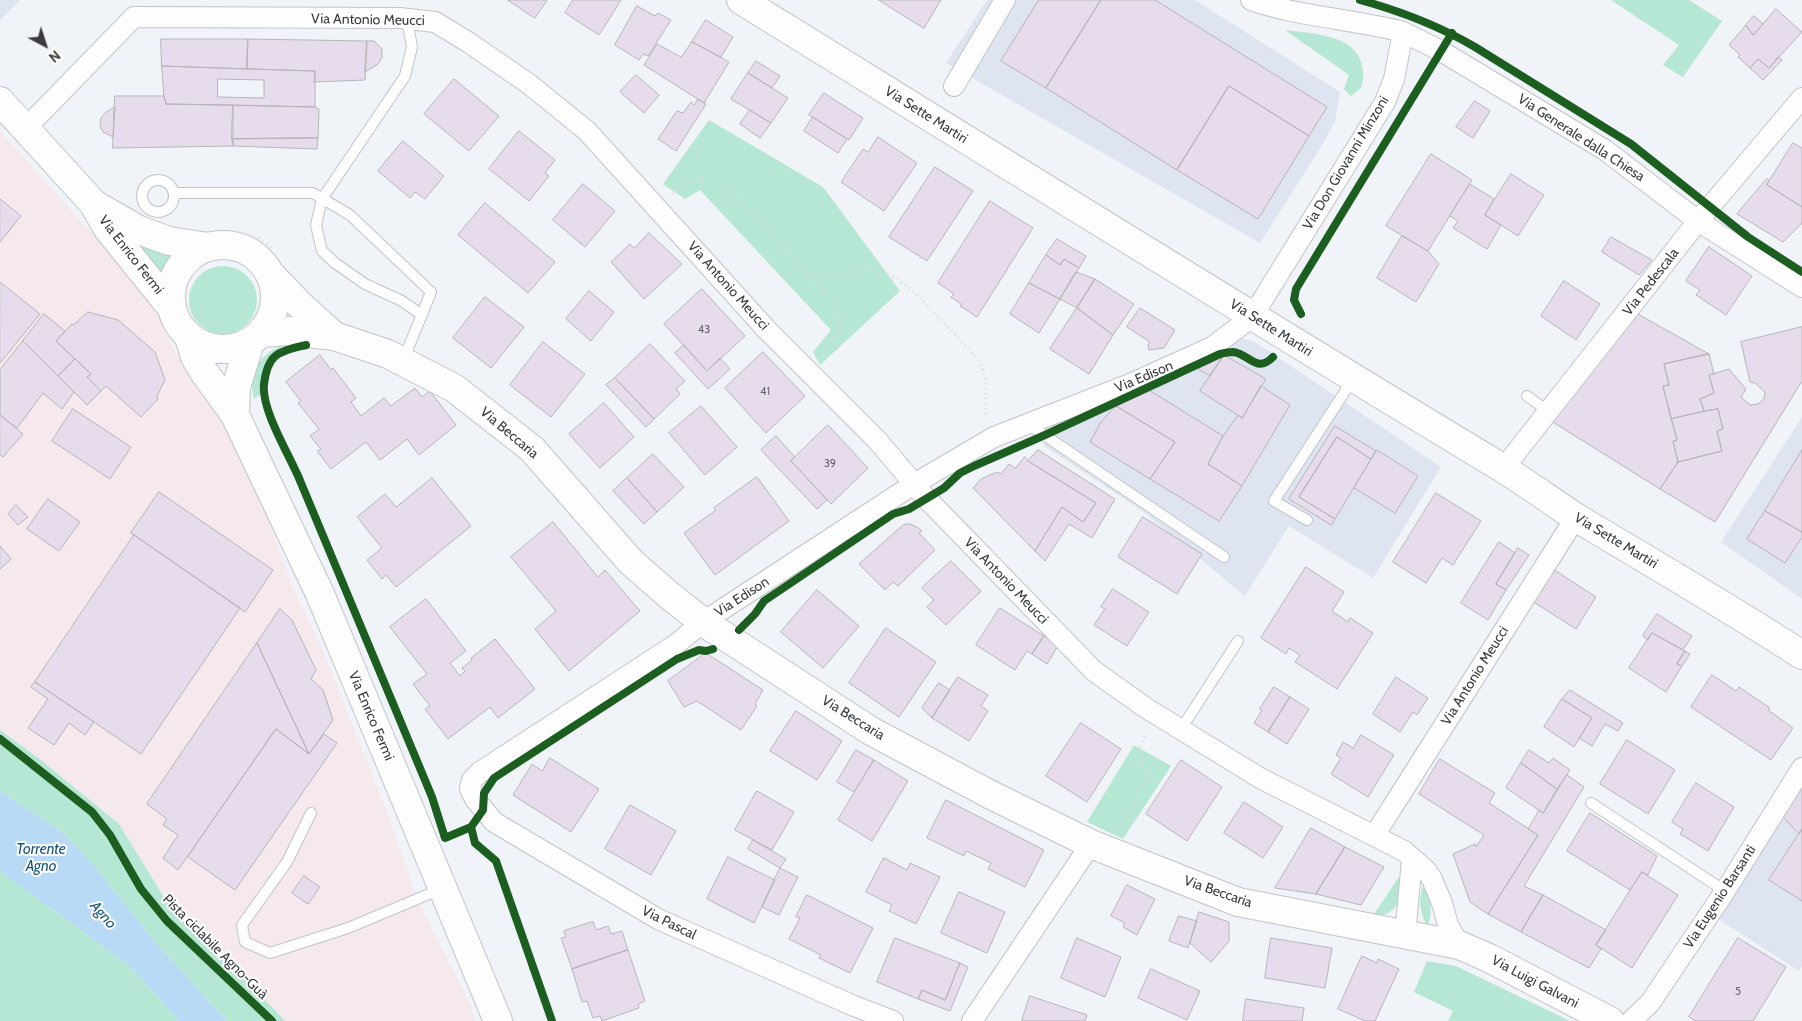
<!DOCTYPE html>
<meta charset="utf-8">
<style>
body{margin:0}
#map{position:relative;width:1802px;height:1021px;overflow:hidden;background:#f0f3f8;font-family:Cabin,sans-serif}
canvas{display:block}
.north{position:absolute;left:20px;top:20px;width:50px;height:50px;-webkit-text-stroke:4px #fff;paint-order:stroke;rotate:140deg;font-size:14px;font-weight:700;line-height:20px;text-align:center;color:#3a3c40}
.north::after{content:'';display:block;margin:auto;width:18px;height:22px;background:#3a3c40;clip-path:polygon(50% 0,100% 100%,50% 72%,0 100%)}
</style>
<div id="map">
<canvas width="1802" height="1021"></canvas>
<div class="north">N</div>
</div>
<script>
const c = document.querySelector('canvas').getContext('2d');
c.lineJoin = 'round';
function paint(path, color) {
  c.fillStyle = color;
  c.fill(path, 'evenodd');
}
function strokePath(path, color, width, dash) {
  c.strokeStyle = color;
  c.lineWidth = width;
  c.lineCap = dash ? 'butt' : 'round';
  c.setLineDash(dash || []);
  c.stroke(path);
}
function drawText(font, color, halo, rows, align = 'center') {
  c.font = font + ' Cabin,sans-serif';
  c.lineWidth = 4;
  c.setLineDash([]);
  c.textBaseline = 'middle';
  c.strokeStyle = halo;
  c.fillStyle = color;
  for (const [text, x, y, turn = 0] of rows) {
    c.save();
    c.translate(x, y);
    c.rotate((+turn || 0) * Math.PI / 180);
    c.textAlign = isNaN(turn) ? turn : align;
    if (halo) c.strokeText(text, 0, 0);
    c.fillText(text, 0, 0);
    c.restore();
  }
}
const built = new Path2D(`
 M0,0H20L0,20Z
 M987,0H1195L1340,92L1335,121L1321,147L1260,243L946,63Z
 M1242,338L1255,342L1441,467L1373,578L1289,526L1245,596L1141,510L1044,446L1041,412L1220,348Z
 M1802,417V599L1721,542Z
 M1802,777V966L1799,971L1712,915Z`);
const industrial = new Path2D(`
 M0,131L85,226L110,249L108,251L161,316L163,329L176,353L185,364L199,373L257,487L291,583L325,655L388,815L419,903L471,1006L476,1021H285L249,983L173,912L119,824L41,760L0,730Z`);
const green = new Path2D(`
 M1611,0H1689L1722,21L1683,77L1663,65L1679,45Z
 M1285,30C1314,34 1361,34 1363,72C1364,77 1362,83 1361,88L1351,96L1344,89L1349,75Z
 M709,120L823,187L900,291L820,365L813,352L831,330L700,190L685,199L663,184Z
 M121,236L175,255L163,271L159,285Z
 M189 300a34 34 0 1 1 68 0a34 34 0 1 1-68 0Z
 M282,346C266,359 259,374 261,394L254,399C252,391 251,382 253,374C256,362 270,349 282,346Z
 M0,730L41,760L119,824L173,912L249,983L285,1021H227L155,942L91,862L62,832L0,791Z
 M1134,745L1171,766L1123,839L1087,822Z
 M0,871L131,967L179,1021H0Z
 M1399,877C1406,899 1395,916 1372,917Z
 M1424,883C1431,901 1433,908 1428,927C1419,913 1418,899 1424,883Z
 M1427,961L1456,966L1570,1021H1448L1453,1011L1414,992Z`);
const water = new Path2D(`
 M0,791L62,832L91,862L155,942L227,1021H179L131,967L0,871Z`);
const building = new Path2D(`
 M508,0H547L535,18Z
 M573,0H621L599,35L565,13Z
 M879,0H941L924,28Z
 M1039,0H1101L1046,88L1001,61Z
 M1101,0H1155L1327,107L1309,136L1229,86L1177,170L1046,88Z
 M637,6L655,16L658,13L671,20L648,56L643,54L639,60L615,45Z
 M1776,9L1802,32L1769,68L1758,59L1750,68L1738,57L1740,55L1729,45L1746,25L1753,35Z
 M1754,16L1763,24L1753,35L1746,25Z
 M706,20L733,37L721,57L692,42Z
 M161,39H248L247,69L162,66Z
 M248,39L367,41L365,80L314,82L315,71L247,69Z
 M367,41H374L382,49V58L378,64L365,72Z
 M692,42L729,62L704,103L644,65L657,44L681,57Z
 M1778,57L1782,60L1763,80L1750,68L1758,59L1769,68Z
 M756,61L780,76L772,88L748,73Z
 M162,66L315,71V107L166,104L164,96ZM218,79L264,80V98L218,97Z
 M748,73L788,98L771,123L731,99Z
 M636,75L659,95L644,113L620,92Z
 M454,79L499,116L469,151L424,114Z
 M1229,86L1309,136L1258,219L1177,170Z
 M824,93L863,118L849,140L809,115Z
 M115,96H164L166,104L233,105V146L113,148Z
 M698,99L706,104L676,151L658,139L677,111L683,113L691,102L694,105Z
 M1475,101L1490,111L1473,138L1456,127Z
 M233,105L315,107L319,109L318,138L232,139Z
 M115,107L113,137L103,132L100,126L101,118L105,113Z
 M750,110L771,123L760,138L740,124Z
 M813,117L847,139L838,153L804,131Z
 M519,131L555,160L545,173L549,176L529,201L489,169Z
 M878,137L917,163L884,211L841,182L863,149L868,152Z
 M318,138L317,149L233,146L232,139Z
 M403,141L444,176L425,199L415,192L410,198L378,171Z
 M1793,143L1802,148V207L1767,185Z
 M1431,154L1472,180L1428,251L1386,226Z
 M935,167L973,191L927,261L889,237Z
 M1511,174L1544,195L1518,236L1485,215Z
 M1767,179L1769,180L1767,185L1802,207V223L1783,242L1737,214Z
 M583,184L615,211L585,247L553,220Z
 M1470,184L1494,199L1485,215L1501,225L1487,249L1453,228L1458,221L1450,216Z
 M0,199L21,216L0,242Z
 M990,201L1033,228L977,317L960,306L961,304L951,297L954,294L938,283Z
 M485,203L555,262L528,293L458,235Z
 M649,233L682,264L644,299L611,262L630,244L634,248Z
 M1402,236L1428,251L1439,264L1416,302L1377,278Z
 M1611,237L1652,260L1639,275L1602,252Z
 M1057,239L1086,256L1079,268L1064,259L1060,265L1046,255Z
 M1709,247L1752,276L1726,315L1696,295L1700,290L1686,281Z
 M1046,255L1060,265L1064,259L1079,268L1060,299L1029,283Z
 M1076,272L1095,279L1077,308L1060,299Z
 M1095,279L1134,304L1113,335L1077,308Z
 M1564,281L1600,304L1576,340L1541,316Z
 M0,282L40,314L0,363Z
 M1029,283L1060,299L1039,333L1010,314Z
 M702,289L745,336L707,371L664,324Z
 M589,291L614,312L591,341L566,319Z
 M485,297L524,327L491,368L453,338Z
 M1077,308L1113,335L1089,374L1050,349Z
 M1140,308L1175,330L1164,348L1149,350L1148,345L1150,342L1127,327Z
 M88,312L118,320L155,352L165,380L157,396L158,399L141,417L106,386L101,391L87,377L91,374L56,341L72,324L73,325Z
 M1636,313L1709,354L1664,364L1669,385L1663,386L1677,440L1673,441L1678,462L1660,489L1548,419Z
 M44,314L65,331L56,341L75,359L58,376L23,341Z
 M1802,327V381L1715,522L1660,489L1678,462L1722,451L1717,431L1723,429L1718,409L1704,411L1700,399L1714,393L1709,375L1729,369L1746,389L1741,397L1750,405L1758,404L1764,399L1765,392L1755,383L1750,382L1741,342Z
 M23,341L74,392L62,409L43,393L17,428L0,415V370Z
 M543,342L585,374L551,417L510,385Z
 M650,344L685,381L676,389L680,394L654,419L615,378Z
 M684,345L707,371L720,358L730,369L708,389L675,353Z
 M763,352L805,396L766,433L725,388Z
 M1709,354L1714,374L1709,375L1714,393L1700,399L1704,411L1671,419L1663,386L1669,385L1664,364Z
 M320,355L331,370L333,368L356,398L351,402L361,416L384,398L391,406L415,388L422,397L430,391L456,425L419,455L407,439L380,460L366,442L331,469L317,451L321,449L310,436L319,429L298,403L301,401L286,382Z
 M1224,355L1210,376L1198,369Z
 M1224,355L1266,379L1242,418L1200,391Z
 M75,359L91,374L87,377L101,391L87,405L58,376Z
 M615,378L654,419L646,427L606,385Z
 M1261,386L1290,405L1242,486L1208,464L1223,436L1238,415L1242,418Z
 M1149,390L1223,436L1208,464L1242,486L1219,521L1150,479L1175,442L1116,406Z
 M604,403L634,437L600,468L569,434Z
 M701,406L737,447L705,475L669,433Z
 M1116,406L1175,442L1150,479L1090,442L1101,422Z
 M73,409L131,447L110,479L52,441Z
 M1718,409L1723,429L1717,431L1722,451L1678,462L1673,441L1677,440L1671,419Z
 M0,415L23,434L3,457L0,455Z
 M828,425L868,468L831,504L791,461Z
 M1335,426L1376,451L1371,459L1337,437L1299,497L1335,519L1331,525L1289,499Z
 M776,436L795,457L791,461L827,500L817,509L761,450Z
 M1337,437L1371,459L1335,519L1299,497Z
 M1038,450L1115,499L1092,538L1069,524L1045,561L1035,551L1062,507L1083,522L1096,503L1028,461Z
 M1377,450L1418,476L1395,513L1354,488Z
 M1802,450V532L1765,511Z
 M653,454L684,487L657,512L627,478Z
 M1025,457L1028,461L1096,503L1083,522L1062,507L1035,551L973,488L981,479L997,472L1001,474L1009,464L1015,468Z
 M757,477L789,521L715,575L684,533L716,510L714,508Z
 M432,478L471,526L396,587L386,575L382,579L367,560L382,548L357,517L385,494L396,507Z
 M627,478L657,512L644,524L613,491Z
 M159,492L273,570L245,612L131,533Z
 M1436,493L1481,521L1453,565L1442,558L1426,583L1393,562Z
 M48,499L80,522L59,551L27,529Z
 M16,505L28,517L18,525L8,514Z
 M1765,511L1802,532V537L1785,563L1747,539Z
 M1143,517L1202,554L1177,594L1118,557Z
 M553,522L598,577L605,570L640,611L569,671L535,629L556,611L511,557Z
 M910,524L917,527L922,531L919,533L935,550L898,586L893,582L885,590L859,564L903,525Z
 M134,535L240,608L141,754L35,682Z
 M1499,542L1515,553L1496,584L1506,590L1488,620L1461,603Z
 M0,546L11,559L0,569Z
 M1518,548L1529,555L1506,590L1496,584Z
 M951,561L981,591L946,625L927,607L934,600L922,588Z
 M1306,567L1344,592L1332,611L1348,622L1350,618L1373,633L1337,689L1295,662L1300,655L1289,648L1286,654L1261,638Z
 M1553,569L1596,597L1576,629L1532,601Z
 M1113,589L1149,612L1127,646L1094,625L1105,609L1101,607Z
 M817,590L859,626L823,668L781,632Z
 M426,599L466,651L450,663L460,676L465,671L462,668L472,660L471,658L495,639L535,689L498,718L490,707L448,739L425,709L430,706L413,684L427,674L390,627Z
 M1000,608L1044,636L1032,654L1027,651L1015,670L976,645Z
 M280,609L292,620L316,670L311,679L323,690L333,720L309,754L257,643Z
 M1657,614L1692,636L1683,650L1652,633L1648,640L1643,636Z
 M886,628L936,662L899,717L849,683Z
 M1652,633L1685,651L1677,664L1682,666L1666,692L1629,668Z
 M1044,636L1059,644L1047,664L1032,654Z
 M257,643L309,754L276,729L178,870L163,858L178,835L163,825L167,819L147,804Z
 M1685,651L1690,654L1682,666L1677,664Z
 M706,653L763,690L755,704L757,706L741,730L697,701L684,707L668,681Z
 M1712,675L1736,691L1739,687L1770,708L1768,710L1793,728L1771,760L1691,707Z
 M958,677L988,695L981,706L988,711L969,741L932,718Z
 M1396,677L1428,698L1417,715L1413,712L1400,732L1373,714Z
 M35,682L94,722L85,735L69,723L54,745L28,728L48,699L31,687Z
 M939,683L950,690L932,718L922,708Z
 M1274,687L1290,697L1268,732L1254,723L1262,710L1260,709Z
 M1570,690L1623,723L1618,731L1605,724L1592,746L1579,738L1592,718L1562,699Z
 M1290,697L1309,709L1287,744L1268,732Z
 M1562,699L1592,718L1574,747L1544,727Z
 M796,711L842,741L817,780L770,751Z
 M1081,723L1121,749L1087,802L1046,776Z
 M276,729L309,754L324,734L337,743L235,890L188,857Z
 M1361,735L1394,755L1368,797L1331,774L1341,758L1336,755L1343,742L1353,748Z
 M1627,740L1675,770L1648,814L1600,784Z
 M856,750L874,760L854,792L837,782Z
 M1529,750L1549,763L1553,758L1570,770L1557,789L1521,763Z
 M550,758L599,789L571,832L513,795L532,764L542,771Z
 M1440,759L1495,793L1489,803L1538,835L1488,914L1470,902L1453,854L1475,844L1476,847L1484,835L1419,794Z
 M874,760L908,781L872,841L838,820Z
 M1181,760L1222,787L1187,841L1146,814Z
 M1521,763L1557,789L1543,813L1506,788Z
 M1567,775L1584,787L1524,886L1543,895L1521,932L1488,914L1538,835L1528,829L1539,810L1543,813Z
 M1696,783L1734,807L1708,851L1680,834L1683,829L1672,822Z
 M1802,786V829L1799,834L1782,816Z
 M757,791L794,812L772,850L735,830Z
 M946,800L1044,850L1025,887L988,869L991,863L966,851L964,856L927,838Z
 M1244,802L1283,827L1263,858L1224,833Z
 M630,805L676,831L651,875L605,849Z
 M1590,813L1657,856L1648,875L1642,872L1630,890L1567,851Z
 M1311,828L1345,847L1316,894L1275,888Z
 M1802,829V901L1769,880Z
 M753,840L786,859L780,868L748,849Z
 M1345,847L1384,867L1361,905L1316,894Z
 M728,857L775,880L754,923L707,899Z
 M884,858L907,870L910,863L940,877L916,924L889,911L892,905L866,892Z
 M780,868L798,877L779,915L762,907Z
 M1642,872L1678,895L1632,968L1596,945Z
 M304,876L320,887L308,904L292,893Z
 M1127,885L1155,899L1137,935L1123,927L1125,923L1111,916Z
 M959,892L1005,912L987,953L941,933Z
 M807,895L873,928L850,973L819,958L821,955L789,939L800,918L796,917Z
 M1543,895L1606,930L1596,945L1601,949L1589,968L1521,932Z
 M1199,912L1229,922V941L1211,962L1190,943Z
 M1179,916L1197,921L1188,948L1169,941Z
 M593,922L596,930L608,926L611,934L622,931L628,950L572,969L561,938L566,937L564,931Z
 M895,938L960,963L945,1000L922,990L918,999L877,982Z
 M1077,938L1121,957L1105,997L1061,978Z
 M1271,938L1332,948L1325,988L1265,978Z
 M1738,938L1786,967L1753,1021H1696L1689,1017Z
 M628,950L645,1001L638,1004L639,1008L602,1021L600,1016L593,1018L587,1001L582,1002L572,969Z
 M1362,956L1377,963L1378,959L1399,969L1375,1021H1365L1338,1009Z
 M960,963L968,967L950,1011L918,999L922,990L945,1000Z
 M1151,969L1200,991L1187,1020L1138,998Z
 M1030,996L1087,1015L1085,1021H1022Z
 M1246,999L1304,1008L1302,1021H1243Z`);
const path = new Path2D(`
 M672,194L694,179L714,181L732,192L835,304L842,323L835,338L820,354
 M229,232C246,234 260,235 272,249
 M815,281L837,274L869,270L898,279L915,293L980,361L986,381V417
 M1117,827L1147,779C1144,759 1133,755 1146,735`);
const lane = new Path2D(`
 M407,19L412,47L405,76L322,199L316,225L322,251L335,263L365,284L402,301L422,315
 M142 196a16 16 0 1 1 32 0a16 16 0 1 1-32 0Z
 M174,193H313L350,215L431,292L403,361
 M1527,396L1549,412
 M1028,424L1224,557
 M1307,520L1274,501L1353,379
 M1181,729L1238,641
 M1591,803L1725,891
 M311,813L287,862L242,925L245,942L270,953L348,928L441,889`);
const street = new Path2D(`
 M1403,32L1441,51L1605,150L1698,221L1802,287
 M954,86L1005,0
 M24,130L134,17L400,18L435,22L468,42L529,84L587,131L767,330L877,440L927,499L1094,671L1146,708L1260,778L1404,851L1426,870L1432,879L1442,903L1448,925L1459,945
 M1503,469L1698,221L1802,98
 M1374,836L1576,517
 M1405,935L1412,860
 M893,1021L854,1006L658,919L494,822L475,799L470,789L472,780L480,772L675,645L703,622L914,484L994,437L1130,384L1212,347L1252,317L1385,102L1394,79L1403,32C1353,19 1300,17 1251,0
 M972,1021L1091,844
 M1631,1021L1650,1003L1725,891L1802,768`);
const secondary = new Path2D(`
 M741,0C993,156 1245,313 1499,466C1525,482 1551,501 1577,518C1652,563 1728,607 1802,655
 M271,275L299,304L334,336
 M261,333L287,331L334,336L388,354L454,388L532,449L631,562L670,596L703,622L871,731L991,795L1091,844L1238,902L1459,945L1489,958L1610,1021`);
const primary = new Path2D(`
 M0,101L93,203L108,229L171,307
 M94,204L139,230L169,241L209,247
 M171 297a52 52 0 1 1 104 0a52 52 0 1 1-104 0Z
 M189,337L195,357L204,372L235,415L320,594L498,1021
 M235,415L236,387L250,342`);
const cycleway = new Path2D(`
 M1360,0C1400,11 1439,26 1475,47L1631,144L1748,237L1802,272
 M1301,314L1294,300L1296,289L1452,33
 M306,345C278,352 268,353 264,384C261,411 291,457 301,483C345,587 388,692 432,797L445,838L471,827
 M739,630L755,614L764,601L893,514L909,509L944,488L960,473L974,466L1045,435L1220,354C1224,353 1229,352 1233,352C1250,354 1256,374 1273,357
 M0,739L92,812L110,835L141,889L167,921L272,1021
 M552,1021L496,861L475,843L471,827L483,810L484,793L494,778L677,659L699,650L706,651L713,649`);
const numberNames = [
 ["43",704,330],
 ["41",765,392],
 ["39",830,464],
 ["5",1738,992]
];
const streetNames = [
 ["Via Antonio Meucci",368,20,1],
 ["Via Sette Martiri",926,115,32],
 ["Via Generale dalla Chiesa",1581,138,33],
 ["Via Don Giovanni Minzoni",1346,163,-59],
 ["Via Enrico Fermi",131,255,52],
 ["Via Pedescala",1651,282,-52],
 ["Via Antonio Meucci",728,286,48],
 ["Via Sette Martiri",1271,328,32],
 ["Via Edison",1144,377,-23],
 ["Via Beccaria",509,433,40],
 ["Via Sette Martiri",1616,541,31],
 ["Via Antonio Meucci",1006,581,46],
 ["Via Edison",742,597,-33],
 ["Via Antonio Meucci",1475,676,-58],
 ["Via Enrico Fermi",371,716,67],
 ["Via Beccaria",853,718,32],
 ["Via Beccaria",1218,892,19],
 ["Via Eugenio Barsanti",1720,897,-57],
 ["Via Pascal",669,923,26],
 ["Pista ciclabile Agno-Guà",215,947,45],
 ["Via Luigi Galvani",1535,982,28]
];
const waterNames = [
 ["Torrente",41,850],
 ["Agno",41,867],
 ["Agno",103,915,49]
];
paint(built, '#dfe5f0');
paint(industrial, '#f6e9ed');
paint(green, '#b5e7d4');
paint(water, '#b8daf4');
paint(building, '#e7dcec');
strokePath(building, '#b5b5b9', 1);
strokePath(lane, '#c1c4c8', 12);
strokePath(street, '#c1c4c8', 22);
strokePath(secondary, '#c1c4c8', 30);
strokePath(primary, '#c1c4c8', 30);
strokePath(path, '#d8dadb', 3, [1, 4]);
strokePath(lane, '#fdfdfe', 10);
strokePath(street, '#fdfdfe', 20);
strokePath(secondary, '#fdfdfe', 28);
strokePath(primary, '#fdfdfe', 28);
strokePath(cycleway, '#1b5e20', 8);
drawText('11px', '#65646b', null, numberNames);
drawText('14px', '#3a3c40', '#fff', streetNames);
drawText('italic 15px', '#16547a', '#fff', waterNames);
</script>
